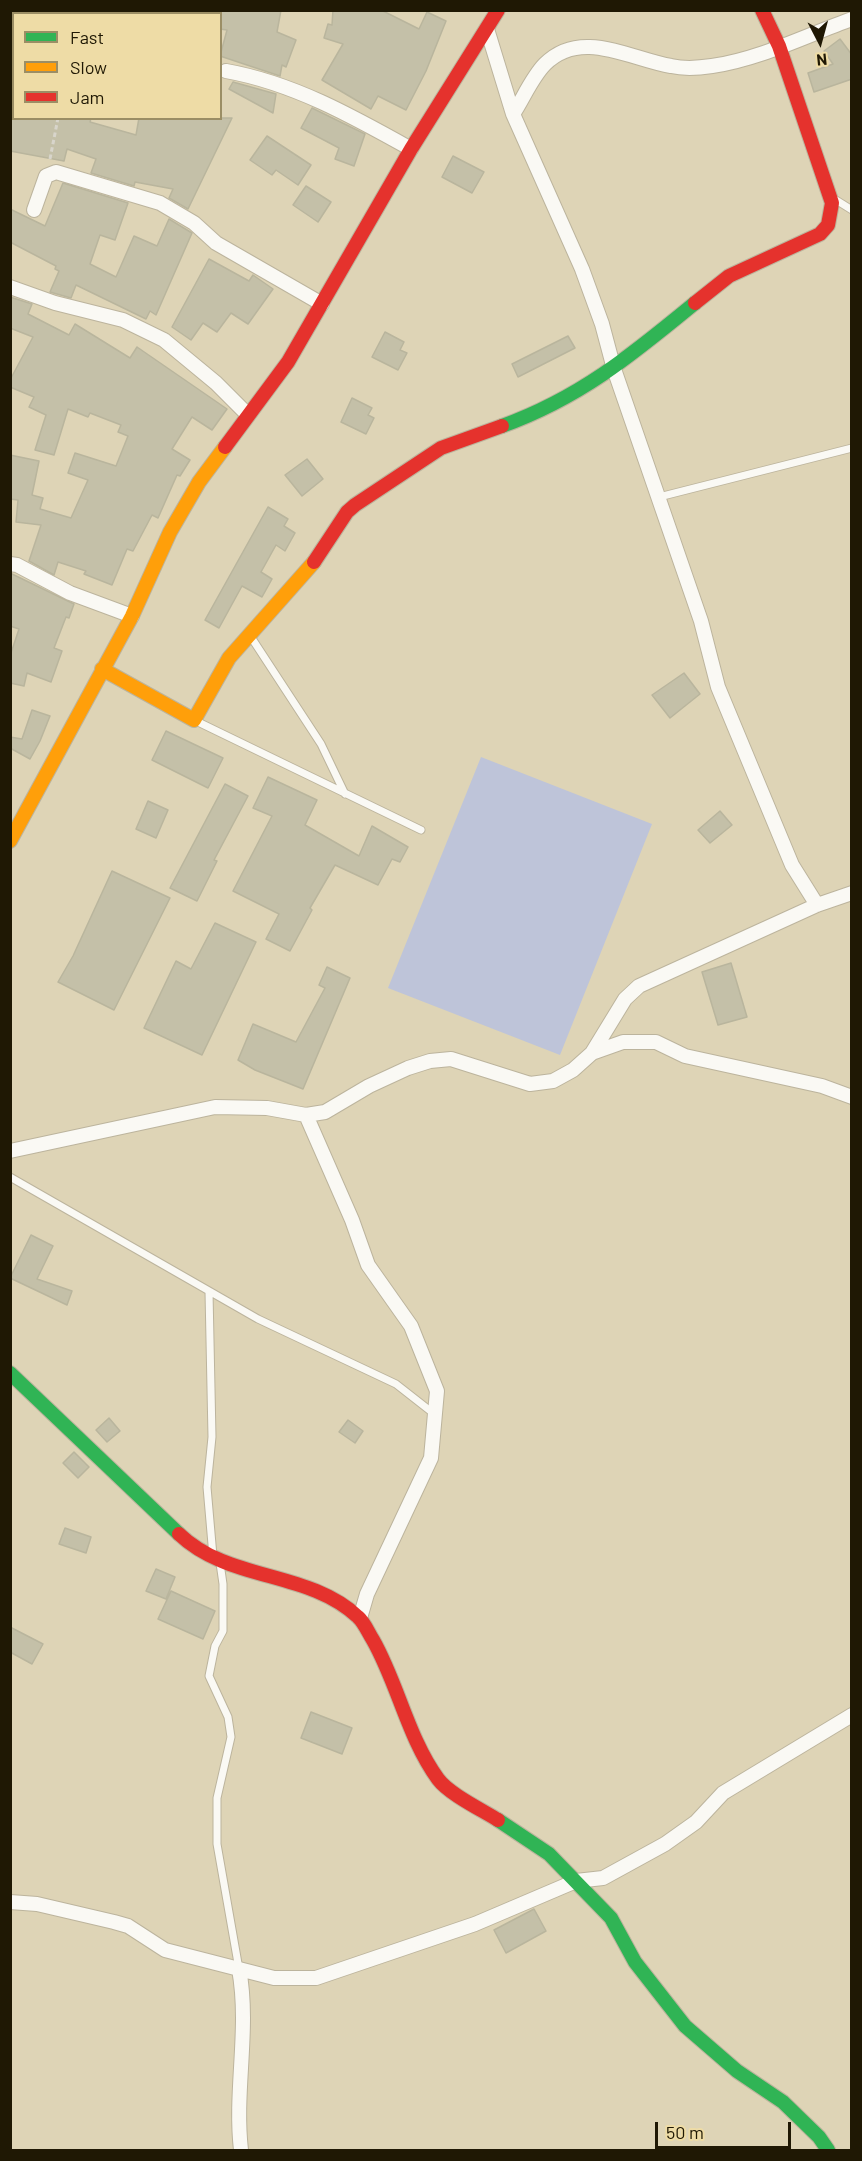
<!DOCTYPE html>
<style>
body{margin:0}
#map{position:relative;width:862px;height:2161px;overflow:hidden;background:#ded4b6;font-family:Barlow,sans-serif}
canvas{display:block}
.frame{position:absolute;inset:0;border:12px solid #1f1804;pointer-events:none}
.legend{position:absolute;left:12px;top:12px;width:210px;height:108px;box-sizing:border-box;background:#eedca6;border:2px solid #9b8e65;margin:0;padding:8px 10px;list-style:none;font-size:18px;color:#1f1804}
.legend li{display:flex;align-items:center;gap:12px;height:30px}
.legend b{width:30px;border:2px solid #9b8e65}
.north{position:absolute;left:790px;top:12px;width:60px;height:60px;-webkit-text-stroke:4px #eedca6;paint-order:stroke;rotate:174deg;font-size:16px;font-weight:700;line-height:24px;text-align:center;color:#1f1804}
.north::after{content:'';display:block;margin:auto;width:21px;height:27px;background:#1f1804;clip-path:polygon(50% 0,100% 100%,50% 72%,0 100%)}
.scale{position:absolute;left:655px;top:2122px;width:136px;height:27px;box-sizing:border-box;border:3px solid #1f1804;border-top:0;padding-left:8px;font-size:18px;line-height:21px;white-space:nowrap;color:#1f1804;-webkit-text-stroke:4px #eedca6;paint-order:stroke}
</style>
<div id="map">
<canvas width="862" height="2161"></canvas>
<div class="frame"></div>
<ul class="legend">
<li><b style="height:8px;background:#30b455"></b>Fast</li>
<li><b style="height:8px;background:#ff9f0a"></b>Slow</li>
<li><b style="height:8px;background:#e5322d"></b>Jam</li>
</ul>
<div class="north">N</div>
<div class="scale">50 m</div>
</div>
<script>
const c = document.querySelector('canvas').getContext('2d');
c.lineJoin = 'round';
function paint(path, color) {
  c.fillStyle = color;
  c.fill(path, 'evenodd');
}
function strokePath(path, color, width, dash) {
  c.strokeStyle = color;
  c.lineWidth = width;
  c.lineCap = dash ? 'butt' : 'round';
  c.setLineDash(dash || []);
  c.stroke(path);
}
const green = new Path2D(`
 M481,757L652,824L560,1055L388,988Z`);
const building = new Path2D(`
 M220,10H281L277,32L296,40L286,67L282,65L280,76L220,56L227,30L220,29Z
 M333,10H381L419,29L427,12L446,21L426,71L406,110L378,96L371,109L322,80L343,44L324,38L328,24L332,25Z
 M840,39L852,55V79L814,92L808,73L833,64L824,51Z
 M233,82L276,94L273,113L229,89Z
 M312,108L365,134L354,166L335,159L339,148L301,128Z
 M10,118H91L90,122L136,135L139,118H232L188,209L169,198L173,189L135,182L134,186L91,173L96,159L67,149L64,161L10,151Z
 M267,136L311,165L298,185L276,170L272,175L250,160Z
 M453,156L484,172L472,193L442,177Z
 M63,183L128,203L115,240L100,235L90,264L116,277L134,236L157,246L169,219L192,233L156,315L150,311L146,319L76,285L71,298L50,292L59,271L55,269L56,266L10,242V209L45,226Z
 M306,186L331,202L318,222L293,205Z
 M209,259L249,281L253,275L273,289L248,324L231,313L217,332L203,323L191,340L172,327Z
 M10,297L32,304L28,314L69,335L75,324L130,358L137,347L227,409L212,430L192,417L172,449L190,460L180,476L177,475L158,518L152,515L133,551L127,549L112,585L84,574L86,571L58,562L54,575L29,561L41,525L16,522L18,500L10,499V455L39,461L32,495L43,498L40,509L71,518L88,480L68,473L75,453L116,466L128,436L118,432L121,425L90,413L88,417L68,409L54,455L35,450L46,415L29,407L34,397L10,387V380L33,337L10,328Z
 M385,332L404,342L400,350L407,353L398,370L372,357Z
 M568,336L575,348L518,377L512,364Z
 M352,398L372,408L368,415L374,418L366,434L341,422Z
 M307,459L323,479L302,496L285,475Z
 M268,507L288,519L284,526L295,533L285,551L276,545L261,572L272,579L262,597L242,586L219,628L205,620Z
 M10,573L74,604L69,618L66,617L54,648L62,651L51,682L27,673L24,686L10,683V656L19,629L10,626Z
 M684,673L700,694L670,718L652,695Z
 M32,710L50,716L40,741L30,759L10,748V737L22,739Z
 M166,731L223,758L208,788L152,760Z
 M268,777L317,800L305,825L359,856L372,826L408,847L400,862L392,859L378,885L335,865L310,908L312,910L290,951L266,939L279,914L233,891L272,816L253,808Z
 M225,784L248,796L214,860L217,861L197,901L170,888Z
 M148,801L168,810L156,838L136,829Z
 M720,811L732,825L710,843L698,830Z
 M112,871L170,898L114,1010L58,982L73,956Z
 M215,923L256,942L202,1055L144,1028L176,961L191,969Z
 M731,963L747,1017L718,1025L702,972Z
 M327,967L350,978L303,1089L255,1070L238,1060L253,1024L296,1042L325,988L319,985Z
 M31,1235L53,1246L37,1279L72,1291L67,1305L10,1278Z
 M109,1418L120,1431L107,1442L96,1430Z
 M348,1420L363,1431L355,1443L339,1432Z
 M74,1452L89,1467L78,1478L63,1463Z
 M65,1528L91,1537L86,1553L59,1544Z
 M156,1569L175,1577L166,1599L146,1591Z
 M171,1591L215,1611L203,1639L158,1619Z
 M10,1627L43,1644L32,1664L10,1652Z
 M311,1712L352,1728L342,1754L301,1738Z
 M534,1909L546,1931L506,1953L494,1930Z`);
const path = new Path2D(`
 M98,14L99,10
 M50,159L58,118`);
const lane = new Path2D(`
 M836,200L852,210
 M659,497L852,448
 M251,637L321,744L345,794
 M196,721L421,830
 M10,1177L258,1319L396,1384L433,1413
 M209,1292L212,1437L207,1487L213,1556
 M220,1563L223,1584V1631L215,1646L209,1676L228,1717L231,1737L217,1798V1844L239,1969`);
const street = new Path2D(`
 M487,29L513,114L582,269L602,324L614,369L701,621L718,687L792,865L817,905
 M226,71C293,83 352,116 411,149
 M513,114C523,99 532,77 545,64C581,28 630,59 671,66C684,69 699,68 712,66C760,59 807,35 852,19
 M34,210L46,176L56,172L160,203L194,223L216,243L322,304
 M10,287L55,303L123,320L164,340L216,383L248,415
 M10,564L17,565L70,593L132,616
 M592,1053L623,1042H656L685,1056L822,1086L852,1097
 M306,1115L352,1220L368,1265L411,1326L437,1391L431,1458L367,1594L360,1618
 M10,1151L215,1107L267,1108L306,1115L325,1112L369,1086L408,1068L430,1061L451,1059L530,1084L553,1081L573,1070L592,1053L625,999L639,986L817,905L852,893
 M10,1902L37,1904L114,1922L128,1926L165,1950L274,1978H316L475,1924L576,1881L603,1878L665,1844L696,1822L723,1793L852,1715
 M239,1969C250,2029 234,2090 241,2150`);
const fast = new Path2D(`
 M502,426C580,398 633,354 695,303
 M10,1373L179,1534
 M498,1820L549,1854L611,1918L635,1962L685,2026L737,2071L783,2102L819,2137L828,2150`);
const slow = new Path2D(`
 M102,669L194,720L229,658L314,562
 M10,841L132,616L170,532L199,482L225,447`);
const jam = new Path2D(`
 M695,303L729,276L820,234L828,225L832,203L779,46L762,10
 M225,447L288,362L411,149L498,10
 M314,562L347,512L355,505L441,448L502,426
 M179,1534C229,1582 308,1570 358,1617C364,1622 368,1632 373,1640C398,1684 408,1738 438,1779C449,1794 482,1810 498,1820`);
paint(green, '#bec4d9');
paint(building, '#c4c0a8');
strokePath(building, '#b9b59d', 1.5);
strokePath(lane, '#bcb49d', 9);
strokePath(street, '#bcb49d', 16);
strokePath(fast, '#bcb49d', 16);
strokePath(slow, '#bcb49d', 16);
strokePath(jam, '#bcb49d', 16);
strokePath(path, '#d8d5cb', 3, [4.5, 3]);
strokePath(lane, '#faf9f4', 7);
strokePath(street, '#faf9f4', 14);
strokePath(fast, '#30b455', 14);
strokePath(slow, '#ff9f0a', 14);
strokePath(jam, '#e5322d', 14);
</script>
